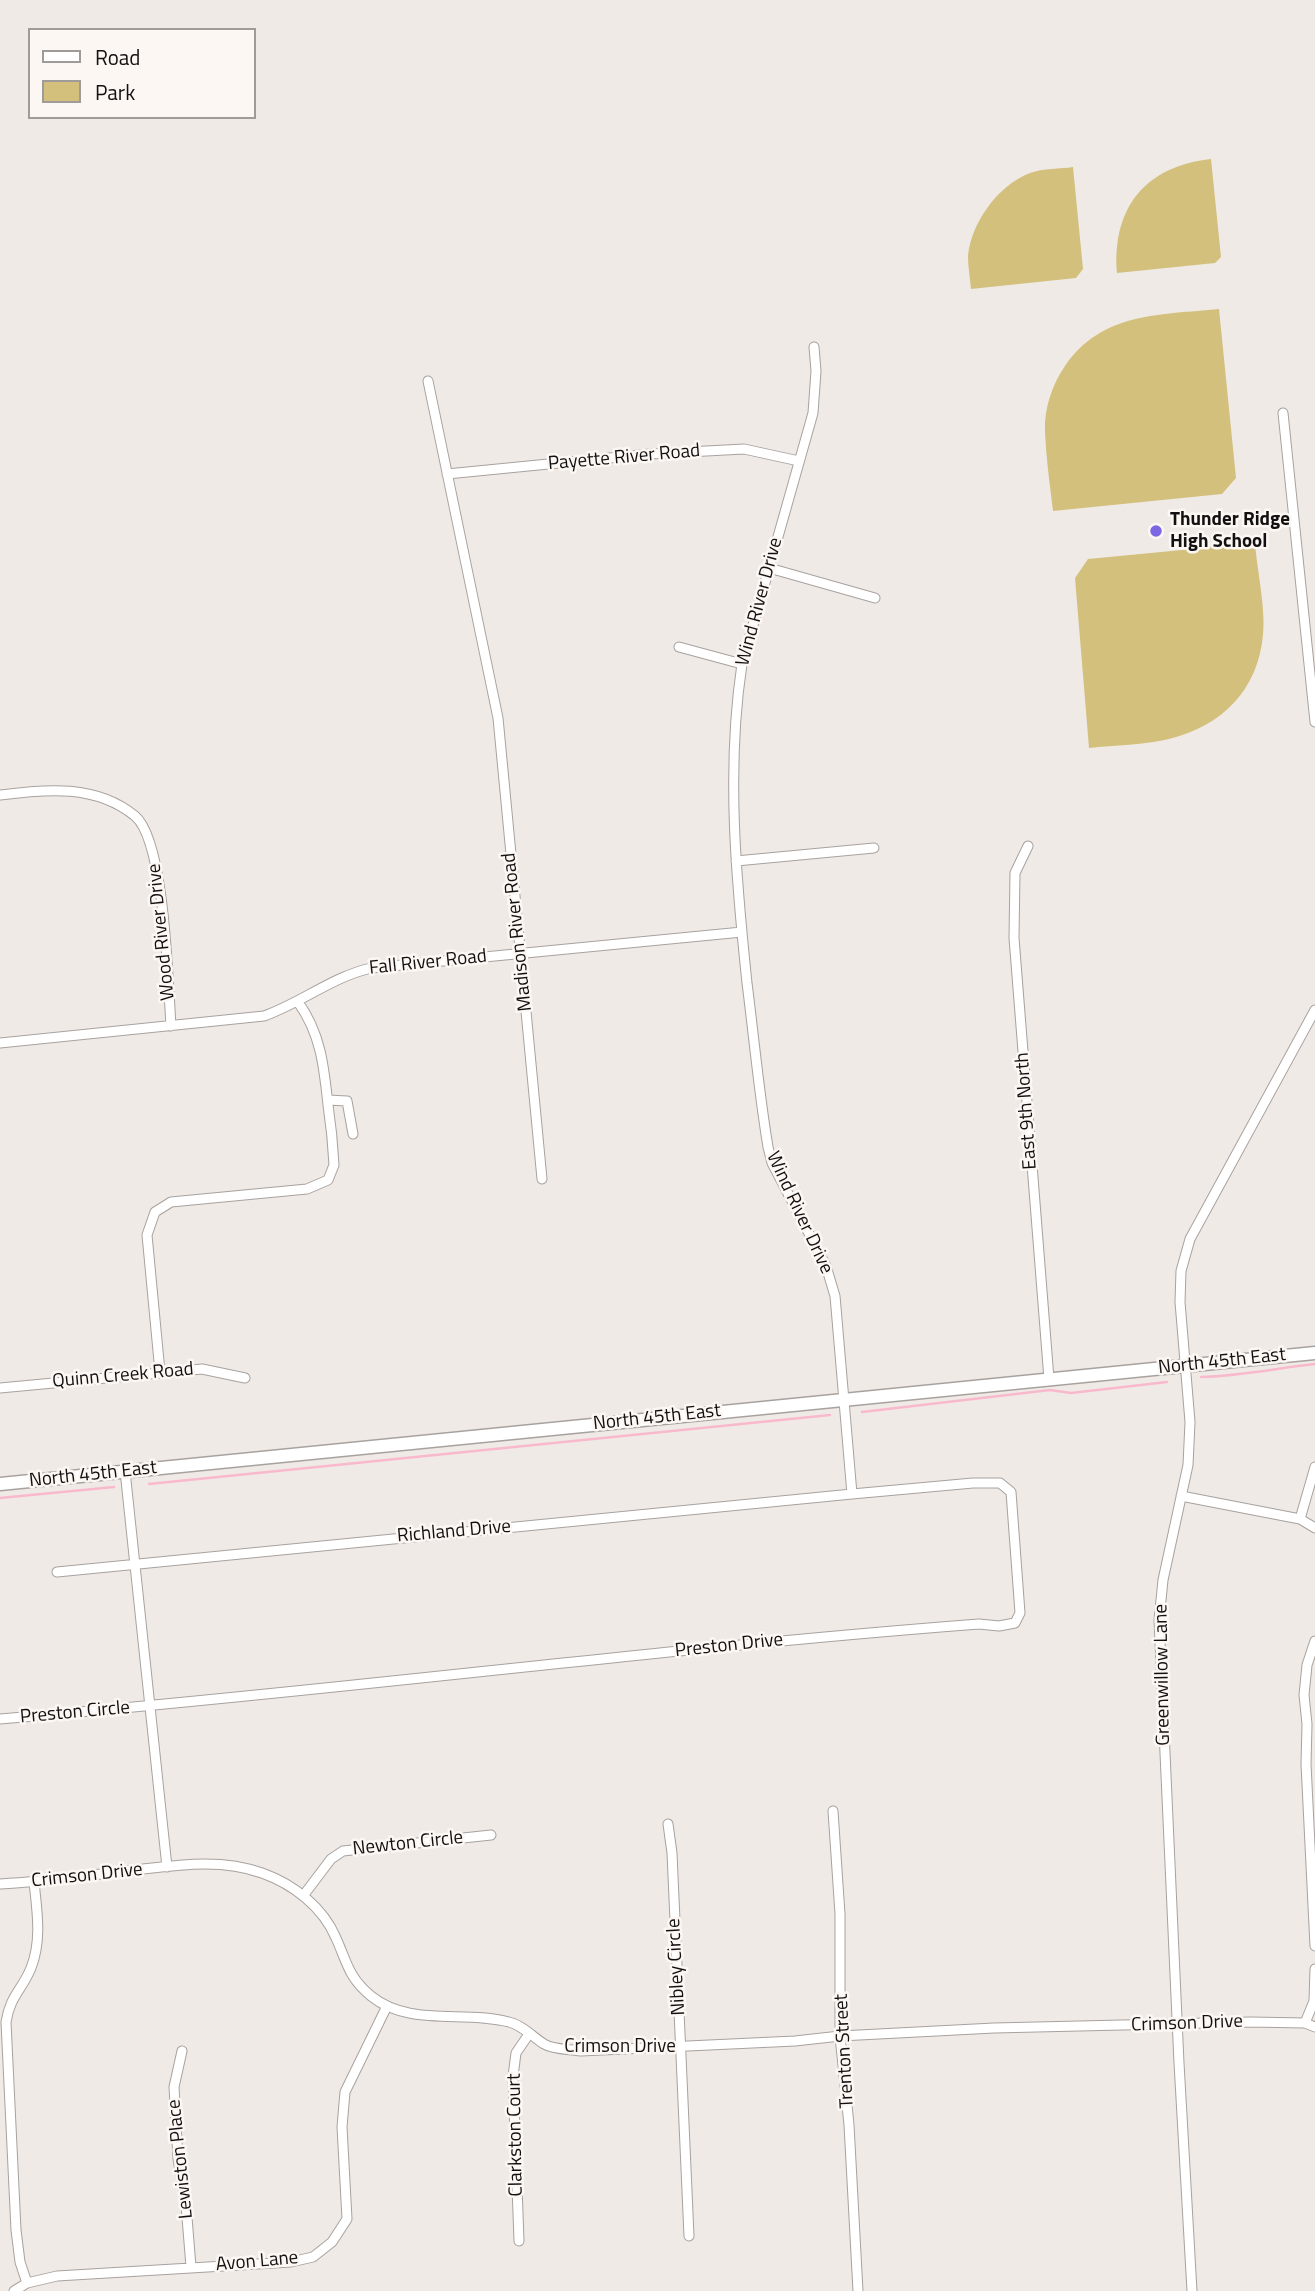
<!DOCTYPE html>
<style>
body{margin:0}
#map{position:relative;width:1315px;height:2291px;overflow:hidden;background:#f0eae7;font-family:"Titillium Web",sans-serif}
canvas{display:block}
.legend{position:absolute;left:28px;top:28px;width:228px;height:91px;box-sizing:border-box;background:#fdf7f4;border:2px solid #9f9b99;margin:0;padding:9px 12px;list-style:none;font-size:21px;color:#121010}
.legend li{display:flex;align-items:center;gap:14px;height:35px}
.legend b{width:35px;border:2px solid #9f9b99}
</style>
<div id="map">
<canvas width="1315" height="2291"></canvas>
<ul class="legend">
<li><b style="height:9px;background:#fff"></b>Road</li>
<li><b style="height:19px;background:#d3c07c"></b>Park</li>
</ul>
</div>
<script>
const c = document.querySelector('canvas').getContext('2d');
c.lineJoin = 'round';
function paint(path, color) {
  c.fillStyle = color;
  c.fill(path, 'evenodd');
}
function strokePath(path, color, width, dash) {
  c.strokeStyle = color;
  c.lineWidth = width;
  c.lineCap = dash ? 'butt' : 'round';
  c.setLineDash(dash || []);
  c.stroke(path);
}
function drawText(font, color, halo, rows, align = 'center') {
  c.font = font + ' "Titillium Web",sans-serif';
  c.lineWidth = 5;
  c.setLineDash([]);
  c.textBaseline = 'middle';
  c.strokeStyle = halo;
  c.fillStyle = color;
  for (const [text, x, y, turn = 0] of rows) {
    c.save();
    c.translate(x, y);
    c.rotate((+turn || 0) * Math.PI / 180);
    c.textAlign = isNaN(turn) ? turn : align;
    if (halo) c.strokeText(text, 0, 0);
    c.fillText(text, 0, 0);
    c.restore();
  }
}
const green = new Path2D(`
 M1211,159L1221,257L1215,263L1117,273C1112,207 1146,166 1211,159Z
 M1073,167L1083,269L1076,278L971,289C970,278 968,267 968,256C971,223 998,185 1030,173C1043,168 1060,169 1073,167Z
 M1219,309L1236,478L1222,494L1053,511C1050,485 1046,458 1045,431C1044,409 1052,385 1065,366C1102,312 1160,315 1219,309Z
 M1255,543C1257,570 1266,609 1263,635C1258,690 1222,726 1169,739C1144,745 1115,745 1089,748L1075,578L1088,559Z`);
const stream = new Path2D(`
 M1201,1377C1240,1376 1277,1368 1315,1364
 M862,1412L1050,1390L1071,1393L1167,1382
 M149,1484L830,1415
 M0,1498L114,1487`);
const street = new Path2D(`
 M814,347L816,371L813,413L742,664C726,769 736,878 747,983C754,1038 759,1093 768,1147L772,1163L826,1266L835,1296L852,1494
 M428,381L498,718L542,1179
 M1283,413L1315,722
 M447,474L650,454L744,449L799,461
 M769,568L875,598
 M679,647L742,664
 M0,795C46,789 96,784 135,816C165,841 168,984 171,1026
 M1028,846L1015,873L1014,938L1049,1379
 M736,861L874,848
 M0,1043L264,1016C301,1003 332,977 371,968L742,932
 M328,1100L347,1101L353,1134
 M160,1372L147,1235L155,1212L171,1202L307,1189L328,1180L334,1165C333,1145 331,1125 328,1105C324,1067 321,1034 298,1002
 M0,1388L202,1369L245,1378
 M125,1471L167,1867
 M1181,1496L1300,1519L1315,1528
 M1300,1519L1315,1467
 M1315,1641L1307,1665L1304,1695L1307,1724L1306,1764L1315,1946
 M0,1719C327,1692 652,1649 979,1624L999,1626L1015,1623L1020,1613L1011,1492L1000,1483H973L852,1494L57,1572
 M833,1811L840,1914V2036L849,2125L858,2291
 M668,1824L672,1853L689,2236
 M0,1884C42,1882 84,1876 126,1871C172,1866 218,1857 262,1873C293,1884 323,1907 336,1938C347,1962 348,1977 371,1996C409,2027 464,2010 509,2022C522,2025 533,2037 544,2044C554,2050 569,2049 581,2051L795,2041L840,2036L994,2028L1250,2022L1305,2023L1315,2027
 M303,1896L331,1859L343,1851L491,1835
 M1305,2023L1314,2001L1315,1969
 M182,2051L174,2087L178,2159L186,2205L191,2267
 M519,2241L513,2076L516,2053L529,2034
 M27,2283L20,2262L16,2230L6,2022C10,1996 22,1990 31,1968C42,1940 37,1911 34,1882
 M14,2291L27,2283L57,2276L291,2262L313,2257L332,2242L347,2219L342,2127L345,2092L387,2006
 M1192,2291L1179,2063L1159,1620L1163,1580L1188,1465L1190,1422L1180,1302L1181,1271L1190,1239L1315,1010`);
const secondary = new Path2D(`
 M0,1484L1315,1353`);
const markers = [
 [1156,531,7,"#7c68e3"]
];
const streetNames = [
 ["Payette River Road",624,458,-5],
 ["Wind River Drive",760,602,-75],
 ["Wood River Drive",162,932,-96],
 ["Madison River Road",518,932,-96],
 ["Fall River Road",428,963,-6],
 ["East 9th North",1027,1111,-94],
 ["Wind River Drive",799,1213,65],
 ["North 45th East",1222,1362,-6],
 ["Quinn Creek Road",123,1376,-5],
 ["North 45th East",657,1418,-6],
 ["North 45th East",93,1475,-6],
 ["Richland Drive",454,1532,-5],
 ["Preston Drive",729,1646,-6],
 ["Greenwillow Lane",1163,1675,-91],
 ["Preston Circle",75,1713,-5],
 ["Newton Circle",408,1844,-6],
 ["Crimson Drive",87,1876,-6],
 ["Nibley Circle",677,1967,-93],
 ["Crimson Drive",1187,2024,-2],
 ["Crimson Drive",620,2047],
 ["Trenton Street",845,2051,-93],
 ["Clarkston Court",516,2135,-91],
 ["Lewiston Place",181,2159,-96],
 ["Avon Lane",257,2262,-5]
];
const poiNames = [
 ["Thunder Ridge",1170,520],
 ["High School",1170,542]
];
paint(green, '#d3c07c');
strokePath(stream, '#f9b9cd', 2.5);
strokePath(street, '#a8a29f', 11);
strokePath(secondary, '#a8a29f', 15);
strokePath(street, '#fff', 9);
strokePath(secondary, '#fff', 12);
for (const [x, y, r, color] of markers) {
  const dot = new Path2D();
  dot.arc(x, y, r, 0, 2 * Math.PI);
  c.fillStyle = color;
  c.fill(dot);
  strokePath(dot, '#fdf7f4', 2.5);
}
drawText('19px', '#121010', '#fdf7f4', streetNames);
drawText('bold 19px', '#121010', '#fdf7f4', poiNames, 'left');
</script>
